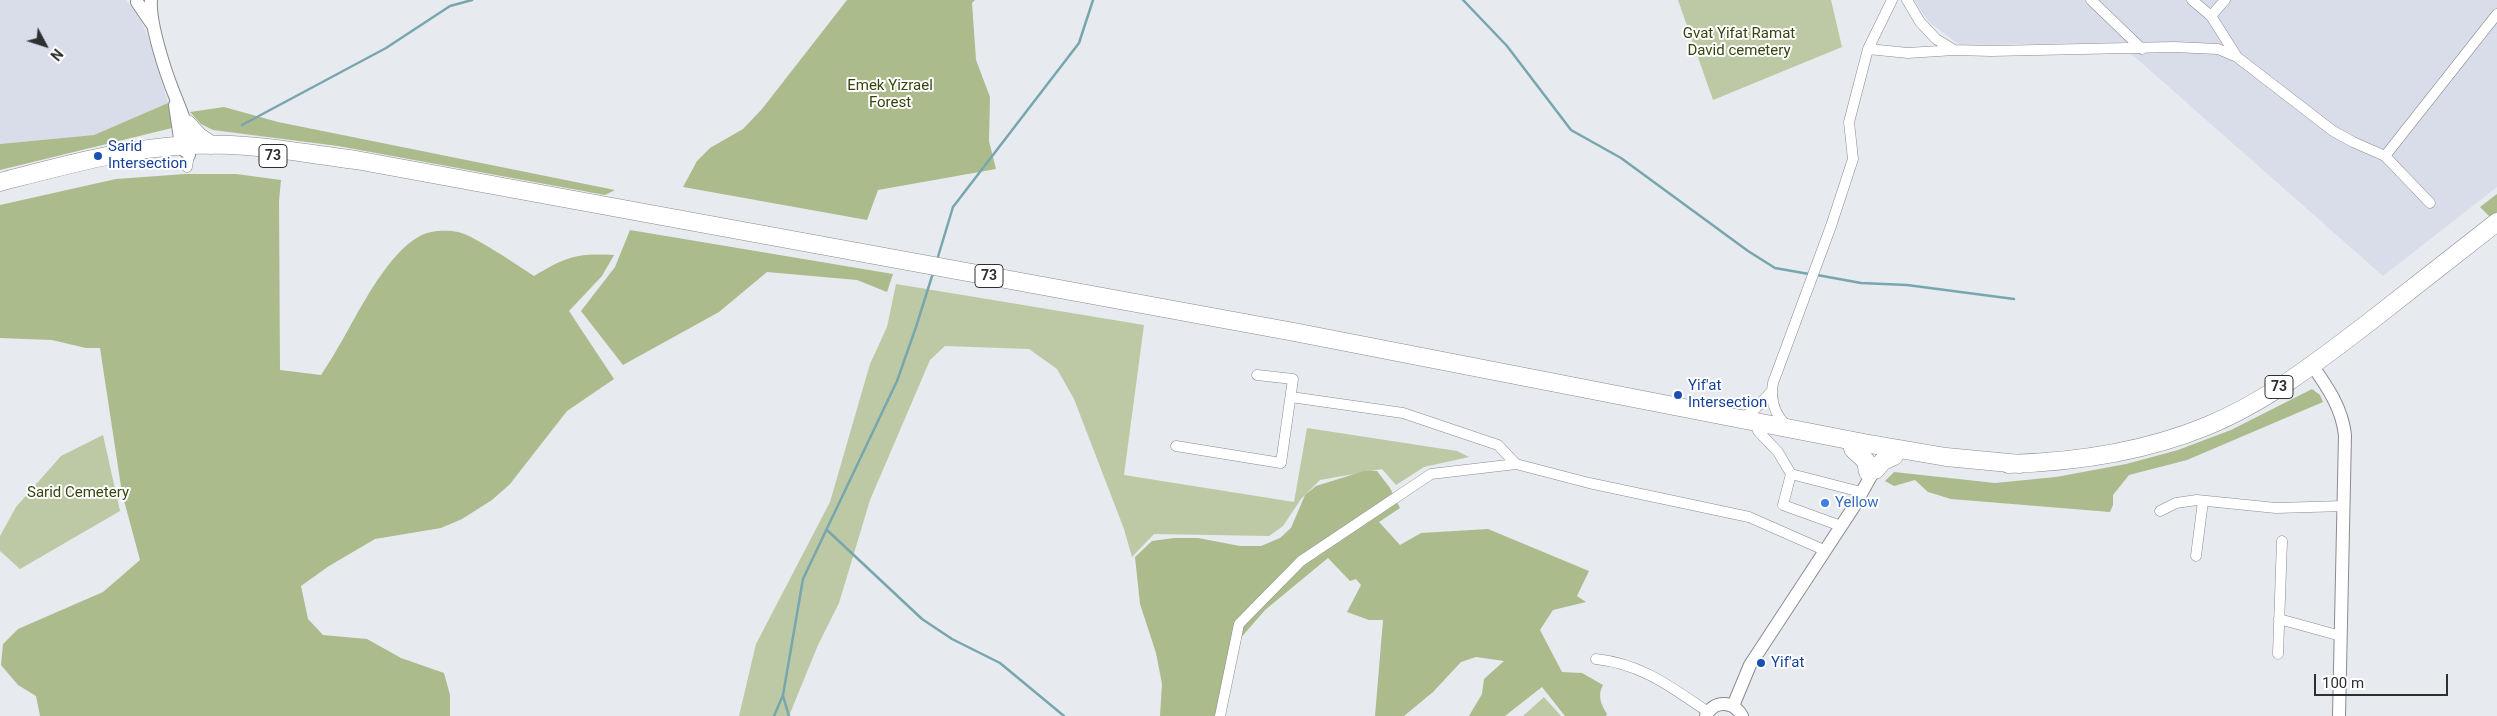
<!DOCTYPE html>
<style>
body{margin:0}
#map{position:relative;width:2497px;height:716px;overflow:hidden;background:#e7eaef;font-family:Roboto,sans-serif}
canvas{display:block}
.north{position:absolute;left:20px;top:20px;width:50px;height:50px;-webkit-text-stroke:4px #fff;paint-order:stroke;rotate:130deg;font-size:14px;font-weight:700;line-height:20px;text-align:center;color:#2e2f31}
.north::after{content:'';display:block;margin:auto;width:18px;height:22px;background:#2e2f31;clip-path:polygon(50% 0,100% 100%,50% 72%,0 100%)}
.scale{position:absolute;left:2314px;top:674px;width:134px;height:22px;box-sizing:border-box;border:2px solid #2e2f31;border-top:0;padding-left:6px;font-size:15px;line-height:18px;white-space:nowrap;color:#2e2f31;-webkit-text-stroke:4px #fff;paint-order:stroke}
</style>
<div id="map">
<canvas width="2497" height="716"></canvas>
<div class="north">N</div>
<div class="scale">100 m</div>
</div>
<script>
const c = document.querySelector('canvas').getContext('2d');
c.lineJoin = 'round';
function paint(path, color) {
  c.fillStyle = color;
  c.fill(path, 'evenodd');
}
function strokePath(path, color, width, dash) {
  c.strokeStyle = color;
  c.lineWidth = width;
  c.lineCap = dash ? 'butt' : 'round';
  c.setLineDash(dash || []);
  c.stroke(path);
}
function drawText(font, color, halo, rows, align = 'center') {
  c.font = font + ' Roboto,sans-serif';
  c.lineWidth = 4;
  c.setLineDash([]);
  c.textBaseline = 'middle';
  c.strokeStyle = halo;
  c.fillStyle = color;
  for (const [text, x, y, turn = 0] of rows) {
    c.save();
    c.translate(x, y);
    c.rotate((+turn || 0) * Math.PI / 180);
    c.textAlign = isNaN(turn) ? turn : align;
    if (halo) c.strokeText(text, 0, 0);
    c.fillText(text, 0, 0);
    c.restore();
  }
}
const built = new Path2D(`
 M0,0H126L140,19L148,37L168,103L94,135L0,144Z
 M1914,0H2497V187L2383,276L2119,43L1960,45L1929,22Z`);
const green = new Path2D(`
 M1678,0H1831L1842,47L1713,100Z
 M896,284L1144,325L1124,475L1294,502L1307,428L1457,451L1469,457L1424,467L1396,485L1382,469L1320,480L1301,499L1283,526L1269,536L1154,534L1132,557L1124,529L1074,399L1057,369L1029,349L945,346L930,360L870,500L839,603L818,645L789,716H739L756,644L830,502L870,364L887,327Z
 M103,435L120,511L20,569L0,551V536L16,507L61,456Z
 M1544,697L1561,716H1523Z`);
const forest = new Path2D(`
 M847,0H975L972,3L976,60L990,97L989,141L996,169L878,190L867,220L683,187L697,161L710,148L743,129L762,109Z
 M168,103L172,128L0,170V144L94,135Z
 M224,107L278,122L615,190L605,195L338,146L213,130L201,124L190,112Z
 M185,174H236L281,180L279,201L280,370L321,375C349,336 379,258 420,236C430,230 447,230 458,232C475,236 517,265 534,276C566,257 576,253 614,255L602,276L569,311L614,379L567,411L510,484L492,500L462,519L441,528L375,539L329,566L301,586L308,619L323,635L367,639L401,658L444,673L450,695V716H40L36,696L18,685L1,665L3,644L18,629L103,592L140,560L122,493L100,348H86L52,340L0,338V205L116,179Z
 M2497,194V212L2490,217L2480,207Z
 M630,230L893,274L887,292L857,280L767,272L719,312L623,365L581,311L615,267Z
 M2312,389L2320,395L2323,402L2187,460L2129,475L2113,495V505L2110,512L1951,499L1928,492L1915,480L1894,486L1885,481L1894,472L1995,483L2056,477L2126,464L2178,450L2231,430Z
 M1364,471H1377L1390,488L1400,508L1379,522L1400,545L1421,533L1488,529L1589,571L1577,596L1586,602L1553,610L1540,630L1562,672L1582,673L1603,685C1597,695 1601,705 1607,714L1606,716H1565L1542,687L1505,716H1469L1482,694L1484,679L1504,661L1476,657L1461,662L1433,692L1404,716H1375L1383,620H1369L1347,612L1361,585L1356,579L1350,581L1328,558L1265,610L1239,640L1222,716H1160L1162,684L1156,653L1140,604L1135,557L1152,541L1174,538H1198L1240,546H1261L1280,538L1291,528L1305,495L1316,486Z`);
const stream = new Path2D(`
 M1463,0L1507,46L1571,130L1621,158L1748,251L1775,268L1809,274
 M242,125L386,48L450,6L472,0
 M937,260L953,207L1079,43L1093,0
 M1817,275L1861,283L1907,285L2014,299
 M827,530L922,619L952,639L1000,663L1064,716
 M783,696L789,716
 M774,716L783,695L803,579L897,381L916,327L933,273`);
const minor = new Path2D(`
 M1892,0L1868,49L1908,53L1954,50
 M1907,0L1920,22L1936,39L1954,50L1991,51L2174,47L2218,49L2237,57L2333,131L2353,142L2385,156L2497,14
 M2091,0L2142,49
 M2192,0L2211,16L2237,57
 M2211,16L2225,0
 M2385,156L2430,203
 M187,167L189,155
 M1291,397L1403,413L1498,445L1516,464
 M1741,418L1753,411L1771,392
 M1787,426C1774,414 1770,400 1773,383L1831,226L1853,159L1849,122L1868,49
 M1758,431L1778,452L1791,474L1861,492
 M1176,446L1281,463L1293,379L1257,375
 M1791,474L1783,505L1841,526
 M2160,511L2176,503L2197,500L2276,508L2344,506
 M2196,556L2203,501
 M2279,619L2341,636
 M2278,654L2282,541
 M1596,659C1642,664 1671,687 1708,712
 M1220,716L1239,624L1301,561L1431,474L1516,464L1589,483L1749,517L1824,550`);
const tertiary = new Path2D(`
 M151,0C149,23 166,74 175,96C183,116 191,133 189,155
 M137,2L152,24
 M175,105L181,145L185,151
 M2312,365C2328,388 2342,408 2345,435L2339,716
 M1733,706L1750,665L1853,508L1876,467
 M1706,716C1714,699 1734,701 1742,716`);
const trunk = new Path2D(`
 M187,124L199,137L211,145
 M0,182C62,166 126,148 190,145C246,142 301,153 356,160L1294,332L1864,443L1946,457L2020,464
 M1853,449L1866,461L1868,472
 M2008,464C2076,462 2144,452 2207,426C2268,401 2321,359 2372,320C2414,287 2455,255 2497,222
 M1875,470L1883,461L1894,456`);
const markers = [
 [98,156,5,"#1a4fb4"],
 [1678,395,5,"#1a4fb4"],
 [1825,503,5,"#3f7fe0"],
 [1761,663,5,"#1a4fb4"]
];
const shields = [
 [273,156,28],
 [989,276,28],
 [2279,387,28]
];
const shieldNames = [
 ["73",273,156],
 ["73",989,276],
 ["73",2279,387]
];
const parkNames = [
 ["Gvat Yifat Ramat",1739,34],
 ["David cemetery",1739,51],
 ["Emek Yizrael",890,86],
 ["Forest",890,103],
 ["Sarid Cemetery",78,493]
];
const transitNames = [
 ["Sarid",108,147],
 ["Intersection",108,164],
 ["Yif'at",1688,386],
 ["Intersection",1688,403],
 ["Yif'at",1771,663]
];
const shopNames = [
 ["Yellow",1835,503]
];
paint(built, '#d9dde9');
paint(green, '#bcc9a4');
paint(forest, '#abbb8c');
strokePath(stream, '#78a6ae', 2.5);
strokePath(minor, '#898b90', 11);
strokePath(tertiary, '#898b90', 14);
strokePath(trunk, '#898b90', 19);
strokePath(minor, '#fff', 10);
strokePath(tertiary, '#fff', 12);
strokePath(trunk, '#fff', 18);
for (const [x, y, r, color] of markers) {
  const dot = new Path2D();
  dot.arc(x, y, r, 0, 2 * Math.PI);
  c.fillStyle = color;
  c.fill(dot);
  strokePath(dot, '#fff', 2);
}
for (const [x, y, w] of shields) {
  const box = new Path2D();
  box.roundRect(x - w / 2, y - 11.5, w, 23, 4);
  c.fillStyle = '#fff';
  c.fill(box);
  strokePath(box, '#2e2f31', 1);
}
drawText('bold 14px', '#2e2f31', null, shieldNames);
drawText('15px', '#36440e', '#fff', parkNames);
drawText('15px', '#164399', '#fff', transitNames, 'left');
drawText('15px', '#366cbe', '#fff', shopNames, 'left');
</script>
